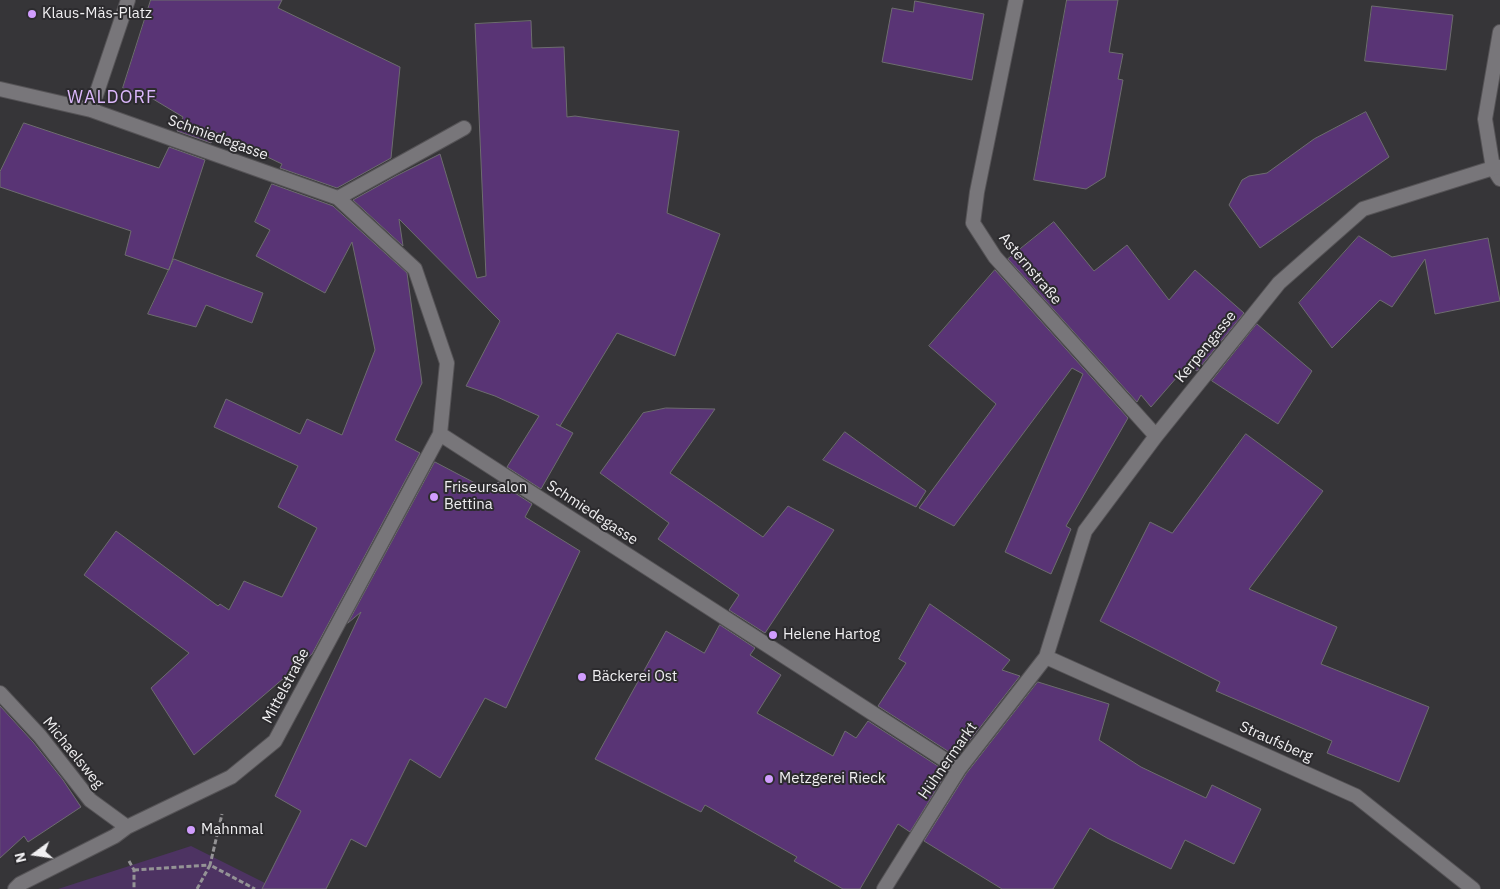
<!DOCTYPE html>
<meta charset="utf-8">
<style>
body{margin:0}
#map{position:relative;width:1500px;height:889px;overflow:hidden;background:#363538;font-family:"IBM Plex Sans",sans-serif}
canvas{display:block}
.north{position:absolute;left:10px;top:829px;width:50px;height:50px;-webkit-text-stroke:4px #2c2b2e;paint-order:stroke;rotate:256deg;font-size:14px;font-weight:700;line-height:20px;text-align:center;color:#f0eff1}
.north::after{content:'';display:block;margin:auto;width:18px;height:22px;background:#f0eff1;clip-path:polygon(50% 0,100% 100%,50% 72%,0 100%)}
</style>
<div id="map">
<canvas width="1500" height="889"></canvas>
<div class="north">N</div>
</div>
<script>
const c = document.querySelector('canvas').getContext('2d');
c.lineJoin = 'round';
function paint(path, color) {
  c.fillStyle = color;
  c.fill(path, 'evenodd');
}
function stroke(path, color, width, dash) {
  c.strokeStyle = color;
  c.lineWidth = width;
  c.lineCap = dash ? 'butt' : 'round';
  c.setLineDash(dash || []);
  c.stroke(path);
}
function label(font, color, halo, rows, align = 'center') {
  c.font = font + ' "IBM Plex Sans",sans-serif';
  c.lineWidth = 4;
  c.setLineDash([]);
  c.textBaseline = 'middle';
  c.strokeStyle = halo;
  c.fillStyle = color;
  for (const [text, x, y, turn = 0] of rows) {
    c.save();
    c.translate(x, y);
    c.rotate((+turn || 0) * Math.PI / 180);
    c.textAlign = isNaN(turn) ? turn : align;
    if (halo) c.strokeText(text, 0, 0);
    c.fillText(text, 0, 0);
    c.restore();
  }
}
paint(new Path2D(`
 M 191,846 L 277,889 L 58,889 Z`), '#4d3362');
const building = new Path2D(`
 M 151,0 L 282,0 L 278,8 L 400,67 L 391,158 L 337,188 L 280,168 L 282,164 L 215,132 L 211,143 L 177,131 L 183,117 L 148,96 L 123,88 Z
 M 1067,0 L 1118,0 L 1109,52 L 1123,54 L 1118,79 L 1123,80 L 1105,177 L 1086,189 L 1034,180 Z
 M 915,1 L 984,14 L 972,80 L 882,62 L 892,8 L 913,12 Z
 M 1372,6 L 1453,15 L 1446,70 L 1365,61 Z
 M 531,21 L 532,48 L 564,47 L 567,117 L 575,116 L 679,131 L 667,213 L 720,234 L 675,356 L 617,333 L 560,426 L 556,424 L 573,433 L 541,489 L 507,467 L 539,416 L 495,396 L 466,386 L 500,321 L 399,219 L 403,246 L 353,200 L 396,176 L 440,154 L 477,278 L 486,276 L 475,24 Z
 M 1366,112 L 1389,157 L 1260,248 L 1229,205 L 1242,180 L 1249,176 L 1267,173 L 1314,139 Z
 M 24,123 L 159,168 L 169,147 L 205,160 L 169,270 L 125,255 L 131,231 L 0,187 L 0,172 Z
 M 272,184 L 333,206 L 407,273 L 422,383 L 395,440 L 420,453 L 312,654 L 194,755 L 151,688 L 189,653 L 84,575 L 116,531 L 218,606 L 220,604 L 229,610 L 244,581 L 282,597 L 317,528 L 278,507 L 298,466 L 214,427 L 226,399 L 300,434 L 307,419 L 342,435 L 375,350 L 352,242 L 325,293 L 256,256 L 270,230 L 255,222 Z
 M 1054,222 L 1094,271 L 1127,245 L 1169,300 L 1195,270 L 1244,313 L 1197,371 L 1192,368 L 1191,361 L 1151,407 L 1141,395 L 1137,402 L 1008,259 Z
 M 1359,236 L 1392,257 L 1488,238 L 1500,301 L 1435,314 L 1425,259 L 1392,307 L 1380,300 L 1332,348 L 1299,303 Z
 M 174,259 L 263,293 L 252,323 L 206,305 L 196,327 L 148,314 Z
 M 995,270 L 1128,418 L 1066,526 L 1071,529 L 1051,574 L 1005,552 L 1083,374 L 1072,368 L 954,526 L 919,508 L 996,404 L 929,346 Z
 M 1257,324 L 1312,371 L 1278,424 L 1212,381 Z
 M 666,408 L 715,409 L 670,473 L 763,537 L 788,506 L 834,530 L 765,633 L 729,610 L 739,595 L 658,539 L 669,523 L 600,473 L 643,413 Z
 M 845,432 L 926,491 L 916,507 L 823,460 Z
 M 1246,434 L 1323,491 L 1249,589 L 1337,627 L 1321,664 L 1429,707 L 1399,782 L 1327,753 L 1332,741 L 1216,691 L 1220,682 L 1100,621 L 1150,522 L 1172,533 Z
 M 435,462 L 492,492 L 498,482 L 532,504 L 525,517 L 580,551 L 506,708 L 485,698 L 440,778 L 410,759 L 366,847 L 351,839 L 326,889 L 262,889 L 301,811 L 275,796 L 361,612 L 348,623 Z
 M 930,604 L 1010,660 L 1002,670 L 1020,676 L 957,757 L 878,706 L 906,663 L 899,659 Z
 M 720,625 L 755,648 L 750,655 L 781,675 L 757,713 L 833,756 L 845,731 L 856,738 L 868,721 L 947,772 L 910,832 L 898,824 L 860,889 L 843,889 L 794,861 L 797,857 L 705,805 L 701,812 L 595,759 L 666,631 L 704,653 Z
 M 1038,682 L 1109,704 L 1099,740 L 1141,767 L 1206,798 L 1212,785 L 1261,809 L 1234,864 L 1185,840 L 1171,869 L 1107,838 L 1090,828 L 1053,889 L 1002,889 L 924,841 L 966,774 Z
 M 0,706 L 33,742 L 63,780 L 81,807 L 28,842 L 24,836 L 0,858 Z`);
paint(building, '#593475');
stroke(building, '#6d6c6f', 1);
const service = new Path2D(`
 M 1493,168 L 1500,179`);
const minor = new Path2D(`
 M 1016,0 L 977,192 L 973,223 L 995,257 L 1156,436
 M 0,89 L 91,110 L 338,198 L 415,269 L 447,363 L 440,434 L 959,769
 M 91,110 L 128,0
 M 1493,168 L 1485,119 L 1500,32
 M 338,198 L 464,128
 M 1046,657 L 1356,796 L 1473,889
 M 0,693 L 40,736 L 90,800 L 127,827
 M 15,889 L 20,884 L 115,836 L 127,827 L 231,777 L 275,741 L 440,434
 M 884,889 L 959,769 L 1046,657 L 1085,531 L 1156,436 L 1279,283 L 1363,209 L 1493,168 L 1500,167`);
stroke(service, '#555356', 16);
stroke(minor, '#555356', 16);
stroke(new Path2D(`
 M 129,861 L 134,870 L 134,889
 M 134,870 L 210,865 L 222,814
 M 197,889 L 210,865 L 255,889`), '#949395', 3, [5, 2.5]);
stroke(service, '#78767a', 14);
stroke(minor, '#78767a', 14);
for (const [x, y, r, color] of [
 [32,14,5,"#d19dfe"],
 [434,497,5,"#d19dfe"],
 [773,635,5,"#d19dfe"],
 [582,677,5,"#d19dfe"],
 [769,779,5,"#d19dfe"],
 [191,830,5,"#d19dfe"]
]) {
  const dot = new Path2D();
  dot.arc(x, y, r, 0, 2 * Math.PI);
  c.fillStyle = color;
  c.fill(dot);
  stroke(dot, '#2c2b2e', 2);
}
label('15px', '#f0eff1', '#2c2b2e', [
 ["Klaus-Mäs-Platz",42,14],
 ["Friseursalon",444,488],
 ["Bettina",444,505],
 ["Helene Hartog",783,635],
 ["Bäckerei Ost",592,677],
 ["Metzgerei Rieck",779,779],
 ["Mahnmal",201,830]
], 'left');
label('15px', '#f0eff1', '#2c2b2e', [
 ["Schmiedegasse",218,138,20],
 ["Asternstraße",1030,269,50],
 ["Kerpengasse",1206,347,-51],
 ["Schmiedegasse",592,513,33],
 ["Mittelstraße",286,686,-62],
 ["Straufsberg",1276,742,24],
 ["Michaelsweg",73,753,51],
 ["Hühnermarkt",948,761,-55]
]);
c.letterSpacing = '1px';
label('18px', '#dbb7fb', '#2c2b2e', [
 ["WALDORF",112,98]
]);
c.letterSpacing = '0px';
</script>
